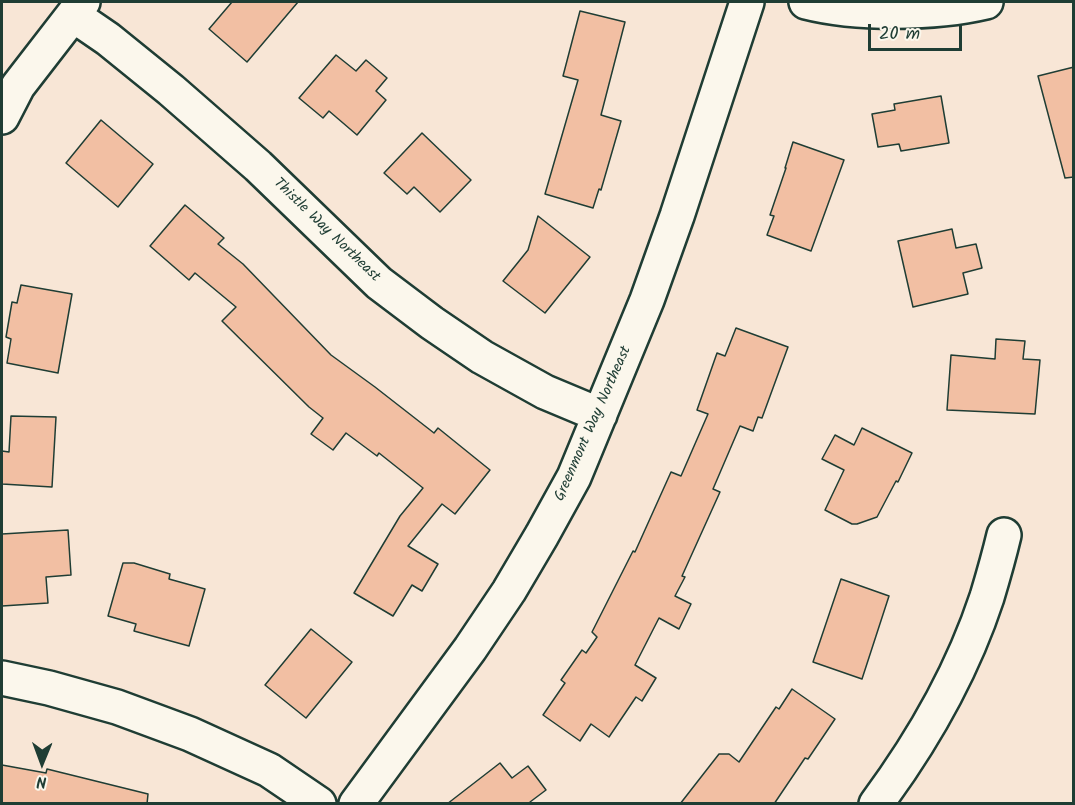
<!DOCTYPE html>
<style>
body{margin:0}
#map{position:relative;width:1075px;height:805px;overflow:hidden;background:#f8e6d6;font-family:Kalam,sans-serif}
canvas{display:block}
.frame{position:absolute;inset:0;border:3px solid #1f3d34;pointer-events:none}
.north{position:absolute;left:12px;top:733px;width:60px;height:60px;-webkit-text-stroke:4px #fbf7ec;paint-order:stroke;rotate:181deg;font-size:16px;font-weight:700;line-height:24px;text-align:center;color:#1f3d34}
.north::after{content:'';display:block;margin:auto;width:21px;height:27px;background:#1f3d34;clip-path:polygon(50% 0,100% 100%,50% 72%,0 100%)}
.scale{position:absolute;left:868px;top:24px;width:94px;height:27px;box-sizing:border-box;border:3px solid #1f3d34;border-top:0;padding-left:8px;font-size:18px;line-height:21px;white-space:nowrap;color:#1f3d34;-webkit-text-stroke:4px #fbf7ec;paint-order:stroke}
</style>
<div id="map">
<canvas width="1075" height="805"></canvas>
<div class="frame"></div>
<div class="north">N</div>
<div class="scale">20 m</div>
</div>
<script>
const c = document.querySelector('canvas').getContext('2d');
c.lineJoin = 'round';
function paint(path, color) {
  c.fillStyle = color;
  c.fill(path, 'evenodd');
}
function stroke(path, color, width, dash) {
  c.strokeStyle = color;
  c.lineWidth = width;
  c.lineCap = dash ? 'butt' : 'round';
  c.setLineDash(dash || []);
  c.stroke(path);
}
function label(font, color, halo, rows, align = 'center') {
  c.font = font + ' Kalam,sans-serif';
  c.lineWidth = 4.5;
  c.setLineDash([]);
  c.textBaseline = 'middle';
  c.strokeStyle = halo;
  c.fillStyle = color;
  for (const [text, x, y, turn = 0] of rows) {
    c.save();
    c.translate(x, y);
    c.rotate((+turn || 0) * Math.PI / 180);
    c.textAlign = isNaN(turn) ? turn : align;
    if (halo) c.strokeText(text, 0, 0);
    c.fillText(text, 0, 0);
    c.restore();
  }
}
const building = new Path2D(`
 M 232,2 L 298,2 L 247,62 L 209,29 Z
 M 580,11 L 625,22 L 601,115 L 621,121 L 601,190 L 599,189 L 593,208 L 545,194 L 578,80 L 563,76 Z
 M 336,55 L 356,71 L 366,60 L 387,78 L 376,91 L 386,100 L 357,135 L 329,111 L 323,118 L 299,98 Z
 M 1074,67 L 1074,177 L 1065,178 L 1038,76 Z
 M 941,96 L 949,143 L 901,151 L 899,144 L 878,147 L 872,114 L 895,110 L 894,104 Z
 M 101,120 L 153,164 L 118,207 L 66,163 Z
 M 422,133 L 471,180 L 440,212 L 414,187 L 407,194 L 384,173 Z
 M 793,142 L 844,160 L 811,251 L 767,235 L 774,216 L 770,215 L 786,168 L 785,168 Z
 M 185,205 L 224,238 L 218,244 L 243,264 L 331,355 L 375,387 L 434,433 L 438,428 L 490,470 L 455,514 L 442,504 L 408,546 L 438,564 L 422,591 L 412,585 L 393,616 L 354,593 L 400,516 L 423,488 L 379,453 L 377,456 L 346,433 L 333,450 L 311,434 L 323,418 L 309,407 L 222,321 L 236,307 L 195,273 L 189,280 L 150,246 Z
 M 538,216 L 590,257 L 545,313 L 503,281 L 528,250 Z
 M 952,229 L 956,248 L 976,244 L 982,268 L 963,273 L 968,294 L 913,307 L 898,241 Z
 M 21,285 L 72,294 L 58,373 L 7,363 L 11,339 L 6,337 L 12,302 L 17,303 Z
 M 736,328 L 788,347 L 762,418 L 758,417 L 753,431 L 740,426 L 713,489 L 720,492 L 682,576 L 685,577 L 675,596 L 691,604 L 679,629 L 659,618 L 635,665 L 656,678 L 642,701 L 636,697 L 609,737 L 591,724 L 580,741 L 543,715 L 565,683 L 561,680 L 582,650 L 586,653 L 597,637 L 592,632 L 633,551 L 635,552 L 671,472 L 681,476 L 708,414 L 697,410 L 717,353 L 725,356 Z
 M 996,339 L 1025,341 L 1023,359 L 1040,360 L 1035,414 L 947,410 L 951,355 L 995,359 Z
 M 11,416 L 56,417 L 52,487 L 2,484 L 2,451 L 9,452 Z
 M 862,428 L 912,453 L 898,482 L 896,481 L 877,517 L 857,524 L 852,524 L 825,510 L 844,470 L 822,459 L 835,435 L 854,445 Z
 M 68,530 L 71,575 L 46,577 L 48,603 L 2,606 L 2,534 Z
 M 123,563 L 134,563 L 170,574 L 169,579 L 205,589 L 189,646 L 134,631 L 136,624 L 108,616 Z
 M 841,579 L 889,596 L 862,679 L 813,662 Z
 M 311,629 L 352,662 L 306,718 L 265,685 Z
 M 792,689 L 835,719 L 808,759 L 805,758 L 774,804 L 680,804 L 719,754 L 729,754 L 739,762 L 776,707 L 779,709 Z
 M 500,763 L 512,778 L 528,766 L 546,790 L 530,802 L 531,804 L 447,804 Z
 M 2,765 L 46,773 L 47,769 L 148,794 L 147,804 L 2,804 Z`);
paint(building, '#f2bfa3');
stroke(building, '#1f3d34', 1.5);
const minor = new Path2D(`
 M 806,2 C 857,15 935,14 986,2
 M 73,15 L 108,39 L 171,90 L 258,166 L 379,283 L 432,323 L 482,357 L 545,392 L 600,415
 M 2,117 L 18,86 L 83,2
 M 2,678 L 49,688 L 117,707 L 190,734 L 269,770 L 319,804
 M 356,804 L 470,649 L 509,591 L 542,535 L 574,477 L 647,300 L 677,216 L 747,2
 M 876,804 C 922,742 963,670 987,597 C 993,577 999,556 1004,535`);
stroke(minor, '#1f3d34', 38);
stroke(minor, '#fbf7ec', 33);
label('15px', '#1f3d34', '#fbf7ec', [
 ["Thistle Way Northeast",326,231,44],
 ["Greenmont Way Northeast",594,424,-66]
]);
</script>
